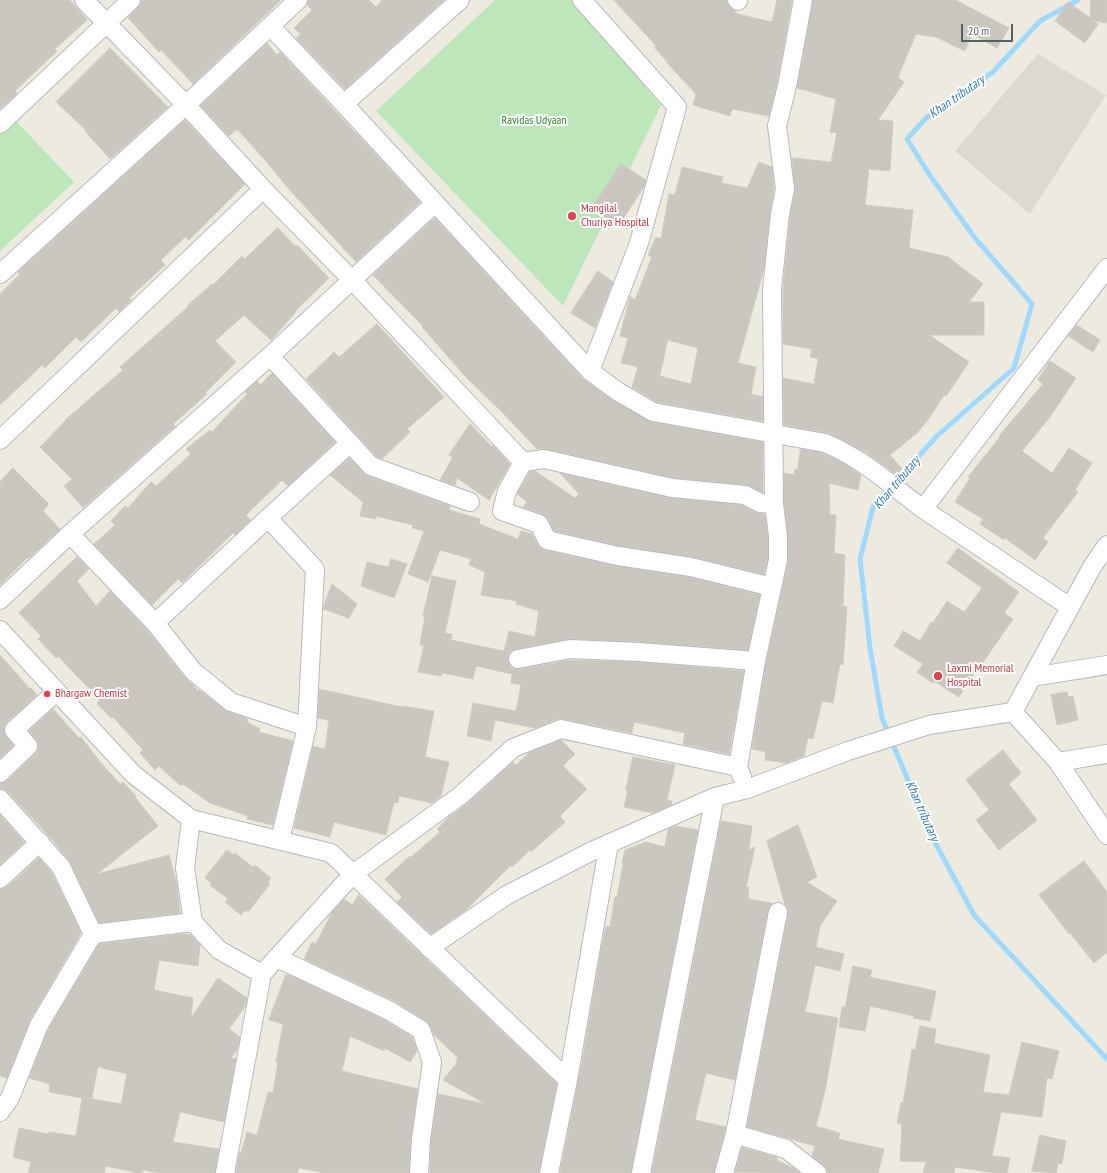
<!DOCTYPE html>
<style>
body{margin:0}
#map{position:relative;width:1107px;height:1173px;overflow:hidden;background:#edeae0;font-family:"PT Sans Narrow",sans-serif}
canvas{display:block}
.scale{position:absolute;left:961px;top:24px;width:52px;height:18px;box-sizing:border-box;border:2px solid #595e63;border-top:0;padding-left:5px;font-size:12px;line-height:14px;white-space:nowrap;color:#595e63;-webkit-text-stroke:3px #fff;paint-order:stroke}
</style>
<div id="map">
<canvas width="1107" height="1173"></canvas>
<div class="scale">20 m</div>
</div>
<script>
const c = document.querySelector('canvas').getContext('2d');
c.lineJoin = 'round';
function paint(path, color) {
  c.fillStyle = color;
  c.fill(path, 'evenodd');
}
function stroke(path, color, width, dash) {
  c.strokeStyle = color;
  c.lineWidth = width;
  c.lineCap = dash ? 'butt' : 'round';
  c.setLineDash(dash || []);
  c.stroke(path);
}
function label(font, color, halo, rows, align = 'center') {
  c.font = font + ' "PT Sans Narrow",sans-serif';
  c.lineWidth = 4;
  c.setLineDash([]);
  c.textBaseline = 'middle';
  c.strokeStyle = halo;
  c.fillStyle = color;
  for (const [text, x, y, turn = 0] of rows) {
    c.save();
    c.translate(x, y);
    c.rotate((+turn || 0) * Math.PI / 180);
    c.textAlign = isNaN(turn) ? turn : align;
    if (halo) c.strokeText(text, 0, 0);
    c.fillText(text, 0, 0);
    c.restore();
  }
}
paint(new Path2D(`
 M 1038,54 L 1106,95 L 1030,214 L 955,151 Z`), '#ddd9cf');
paint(new Path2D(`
 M 495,0 L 571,0 L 661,105 L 563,306 L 376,111 Z
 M 12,117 L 74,182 L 0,251 L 0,128 Z`), '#bde7bb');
stroke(new Path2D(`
 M 1078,0 L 1040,21 L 993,72 L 927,117 L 907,139 L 929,174 L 975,238 L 1032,304 L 1014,368 L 937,436 L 873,507 L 860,559 L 870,648 L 882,718 L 930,833 L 974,915 L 1107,1059`), '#9fd9ff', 5);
const building = new Path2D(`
 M 0,0 L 70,0 L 87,20 L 55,49 L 57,51 L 15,91 L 17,94 L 0,109 Z
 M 141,0 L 281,0 L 193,84 L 161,50 L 159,52 L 128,18 L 138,7 Z
 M 308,0 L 369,0 L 376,7 L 382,0 L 444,0 L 345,89 L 296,38 L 301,34 L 294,28 L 312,10 L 307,5 Z
 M 614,0 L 726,0 L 730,7 L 738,14 L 772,22 L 777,0 L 792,0 L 777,84 L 769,116 L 732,109 L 730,116 L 693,105 L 696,94 L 667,63 L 668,63 L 654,47 L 656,46 Z
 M 813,0 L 955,0 L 1009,28 L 997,48 L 972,34 L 965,51 L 936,37 L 916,34 L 898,77 L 904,82 L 878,120 L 893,121 L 890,171 L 869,169 L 865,205 L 913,210 L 909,248 L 948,257 L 983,284 L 969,302 L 984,302 L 984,335 L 929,335 L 969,362 L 946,396 L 944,395 L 928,420 L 917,433 L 890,455 L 903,470 L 897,475 L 867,453 L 829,433 L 784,425 L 783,378 L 814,384 L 818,359 L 810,357 L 812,349 L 783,344 L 783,290 L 790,216 L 795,191 L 792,158 L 831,162 L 837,133 L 830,132 L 836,99 L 797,88 Z
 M 1091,0 L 1107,0 L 1107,23 L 1093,21 L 1098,24 L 1085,43 L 1055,21 L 1068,2 L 1090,18 Z
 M 267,43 L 277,55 L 280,52 L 420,202 L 356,262 L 287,187 L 266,161 L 237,129 L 229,136 L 201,106 Z
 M 110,48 L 168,107 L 110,159 L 85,131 L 86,130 L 56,102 Z
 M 185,120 L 245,184 L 189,240 L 185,237 L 161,260 L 165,265 L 129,298 L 131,300 L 119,312 L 116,308 L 81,342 L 76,337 L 45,368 L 42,365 L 0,405 L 0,294 L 20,274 L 18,272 Z
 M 759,162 L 772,167 L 774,189 L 770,213 L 764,269 L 738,363 L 756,367 L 751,394 L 763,397 L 763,421 L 657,402 L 632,387 L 638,367 L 621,363 L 628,338 L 620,336 L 630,296 L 635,300 L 652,257 L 648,255 L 656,237 L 661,239 L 669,194 L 675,195 L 682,167 L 723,177 L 721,183 L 747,188 ZM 668,340 L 698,348 L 691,384 L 660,376 Z
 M 621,164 L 646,180 L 644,187 L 619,225 L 592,208 Z
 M 435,218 L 582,378 L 611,399 L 651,422 L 763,442 L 763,493 L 746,485 L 674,478 L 546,449 L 537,449 L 502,412 L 466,377 L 422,327 L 423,326 L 373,275 Z
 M 278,228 L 295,246 L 297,245 L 329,278 L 295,311 L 296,312 L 271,340 L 244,315 L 215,341 L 236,362 L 205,393 L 207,394 L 173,424 L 175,426 L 83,508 L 64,486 L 72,479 L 40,447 L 66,420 L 65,420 L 123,370 L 120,367 L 188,307 L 187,306 L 212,284 L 213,285 L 242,256 L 244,259 Z
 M 598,271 L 613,282 L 595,328 L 571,313 Z
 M 377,324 L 444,397 L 407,429 L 410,432 L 382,459 L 377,457 L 306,379 L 334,352 L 339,357 Z
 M 1077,325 L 1100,340 L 1093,352 L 1068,336 Z
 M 1050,361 L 1076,378 L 1050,417 L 1022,451 L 1052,473 L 1069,448 L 1092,463 L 1075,490 L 1078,492 L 1043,538 L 1048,542 L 1035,560 L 1005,538 L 1004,540 L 980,524 L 983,519 L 955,502 L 970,478 L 968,477 L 1000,437 L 999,436 L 1043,384 L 1038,380 Z
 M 272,373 L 335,442 L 288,486 L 282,480 L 246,515 L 250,520 L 235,535 L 233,533 L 182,583 L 178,579 L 152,605 L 94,544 L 115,525 L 111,521 L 125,506 L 128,508 L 151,482 L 156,486 L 191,454 L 186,449 L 210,430 L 212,432 L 247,394 L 245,392 L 257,381 L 260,385 Z
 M 470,424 L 492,447 L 493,445 L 510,464 L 489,500 L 457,478 L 455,485 L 440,480 L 453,457 L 449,455 Z
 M 801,449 L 822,453 L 846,465 L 861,475 L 858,490 L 829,483 L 830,515 L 836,515 L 834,553 L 845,555 L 843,606 L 847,607 L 843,665 L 840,664 L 833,703 L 822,701 L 813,739 L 808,738 L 804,756 L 786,763 L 765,760 L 766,752 L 752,749 L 766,663 L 788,562 L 788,536 L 784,503 L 784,473 L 794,475 L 795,469 L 797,470 Z
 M 349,458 L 367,476 L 450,506 L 449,510 L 480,519 L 479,524 L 518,539 L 521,531 L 532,534 L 538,545 L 544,550 L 616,566 L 689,577 L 760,595 L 748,650 L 640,642 L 570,639 L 516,649 L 511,651 L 508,656 L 508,661 L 510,666 L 514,669 L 520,669 L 571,660 L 638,662 L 744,671 L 729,754 L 683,744 L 685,733 L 634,722 L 632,733 L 563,719 L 557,719 L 548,723 L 544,722 L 546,724 L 535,728 L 495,720 L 491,741 L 467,736 L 473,703 L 516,711 L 521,685 L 511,683 L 512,674 L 476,666 L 473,679 L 442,673 L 441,676 L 418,672 L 424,645 L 420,645 L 425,616 L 423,616 L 432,576 L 456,581 L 445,633 L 452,634 L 451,640 L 504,651 L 509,631 L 535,637 L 539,611 L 516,604 L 517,601 L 481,595 L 485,572 L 469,565 L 471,559 L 440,550 L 428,582 L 408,574 L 424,531 L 412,528 L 413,525 L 376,516 L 376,519 L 360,516 L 363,502 L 330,475 Z
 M 13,468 L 49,504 L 43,511 L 60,529 L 29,558 L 28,557 L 0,585 L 0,482 Z
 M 535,471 L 575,498 L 579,494 L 560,473 L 670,498 L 742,505 L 755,512 L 765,514 L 768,537 L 768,559 L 764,574 L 693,557 L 620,546 L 554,531 L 548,519 L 543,514 L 523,507 L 527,502 L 517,494 L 530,472 Z
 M 958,548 L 1019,592 L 1004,613 L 1013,619 L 977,671 L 976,670 L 959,697 L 934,681 L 932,683 L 917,672 L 923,664 L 894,646 L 903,631 L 920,641 L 931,622 L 933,623 L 947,601 L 964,612 L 982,588 L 947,563 Z
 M 77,557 L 89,569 L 77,581 L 96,606 L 110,591 L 147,630 L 185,678 L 193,685 L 198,691 L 199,690 L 225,710 L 246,718 L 248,720 L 247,722 L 260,729 L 259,732 L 293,741 L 273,825 L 247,819 L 248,816 L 210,803 L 183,784 L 181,786 L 159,766 L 155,770 L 140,753 L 143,750 L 113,717 L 111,718 L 97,703 L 100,700 L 58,656 L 56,658 L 38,639 L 41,636 L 19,613 Z
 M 391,559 L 407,564 L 394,598 L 361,586 L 367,562 L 388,567 Z
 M 332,584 L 357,604 L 349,618 L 323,609 Z
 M 0,655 L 30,689 L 31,688 L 37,695 L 7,722 L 4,726 L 4,732 L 14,745 L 0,758 Z
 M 319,689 L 402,707 L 402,706 L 434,711 L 425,757 L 449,762 L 441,796 L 432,803 L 399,796 L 398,803 L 394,802 L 386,835 L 334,822 L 330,837 L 294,828 L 313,746 L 325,749 L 329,720 L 318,718 Z
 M 1067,692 L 1068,697 L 1073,696 L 1078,720 L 1057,725 L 1051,695 Z
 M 53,709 L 79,738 L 81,737 L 100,762 L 120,784 L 123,782 L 136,796 L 135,797 L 158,826 L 97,874 L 169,855 L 177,885 L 180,913 L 99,923 L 69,860 L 48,835 L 8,792 L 4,789 L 0,789 L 0,783 L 7,781 L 36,753 L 38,749 L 38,743 L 29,731 Z
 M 561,740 L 575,754 L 563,766 L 587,789 L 560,816 L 565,822 L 531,852 L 530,850 L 512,867 L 511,865 L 466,910 L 431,934 L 397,902 L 402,897 L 385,879 L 410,856 L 411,857 L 440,832 L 437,829 L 448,818 L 468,803 L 513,762 L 516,765 L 530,752 Z
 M 1003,750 L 1021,773 L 1009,784 L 1037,820 L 999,850 L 976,820 L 989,810 L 966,780 Z
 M 633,757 L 675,765 L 667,800 L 672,801 L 671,805 L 653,813 L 624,807 L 628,790 L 626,790 Z
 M 0,815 L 24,842 L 0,865 Z
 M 721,821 L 752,826 L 749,850 L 755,847 L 746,887 L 749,887 L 748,899 L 772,903 L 768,910 L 735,1080 L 706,1073 L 695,1120 L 726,1127 L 714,1173 L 652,1173 Z
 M 798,825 L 817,877 L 807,882 L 837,901 L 820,926 L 816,947 L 844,954 L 840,971 L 815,965 L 805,1012 L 838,1018 L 825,1091 L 816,1126 L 840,1133 L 838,1139 L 884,1149 L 878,1173 L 827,1173 L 827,1169 L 824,1165 L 812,1156 L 815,1146 L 747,1127 L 788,914 L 788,909 L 785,905 L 767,841 Z
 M 676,826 L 698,830 L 631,1173 L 560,1173 L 584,1052 L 601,950 L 606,926 L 610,927 L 615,897 L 617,897 L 623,864 L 622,863 L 625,850 L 646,842 L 665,847 L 668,829 Z
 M 227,850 L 234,855 L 235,853 L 253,867 L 255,865 L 271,878 L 268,882 L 270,884 L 248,912 L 245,910 L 241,915 L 225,902 L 228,899 L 210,885 L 211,883 L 205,878 Z
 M 39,858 L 52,873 L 81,933 L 30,1020 L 7,1078 L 0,1076 L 0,889 L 7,887 Z
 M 1084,861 L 1107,892 L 1107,952 L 1094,963 L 1070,933 L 1069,934 L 1039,895 Z
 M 359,895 L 557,1084 L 539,1173 L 430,1173 L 431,1140 L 438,1094 L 486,1104 L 443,1080 L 457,1063 L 456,1061 L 458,1058 L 434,1035 L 431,1027 L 426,1021 L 394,1001 L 304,959 L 312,942 L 316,944 L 332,912 L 344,899 L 352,905 Z
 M 183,934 L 191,935 L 200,945 L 198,966 L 159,960 L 154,990 L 193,998 L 191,1018 L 218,978 L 247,998 L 246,1005 L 229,1029 L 240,1037 L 237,1050 L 231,1058 L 236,1059 L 224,1122 L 180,1112 L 173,1142 L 219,1149 L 215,1173 L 160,1173 L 143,1170 L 142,1173 L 138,1173 L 106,1166 L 104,1173 L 28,1173 L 31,1162 L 13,1157 L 19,1128 L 48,1134 L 49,1132 L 76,1136 L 82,1098 L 49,1092 L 50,1084 L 29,1078 L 48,1030 L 99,944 ZM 98,1067 L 127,1074 L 121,1104 L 92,1099 Z
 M 853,966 L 872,970 L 870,977 L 936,991 L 930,1021 L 913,1018 L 914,1016 L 870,1006 L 865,1031 L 839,1027 L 842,1007 L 845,1007 Z
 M 286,975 L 292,976 L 385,1020 L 412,1037 L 417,1051 L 410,1062 L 385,1048 L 384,1051 L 350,1036 L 342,1071 L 418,1089 L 411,1138 L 409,1173 L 325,1173 L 299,1168 L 297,1173 L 236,1173 L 239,1153 L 241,1153 L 247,1132 L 257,1135 L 268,1092 L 273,1093 L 278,1062 L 276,1062 L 283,1024 L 269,1020 Z
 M 920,1026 L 936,1029 L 934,1043 L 990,1055 L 983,1092 L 1009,1095 L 1022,1042 L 1059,1051 L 1052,1079 L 1047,1078 L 1042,1117 L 1001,1112 L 992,1156 L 1010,1158 L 1007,1173 L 997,1173 L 955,1167 L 954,1173 L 923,1173 L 926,1162 L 900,1161 L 902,1124 L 897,1123 L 901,1102 L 903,1103 L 912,1049 L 915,1050 Z
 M 1040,1135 L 1066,1141 L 1062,1164 L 1058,1163 L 1056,1173 L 1032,1171 Z
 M 742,1147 L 777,1157 L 777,1160 L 795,1169 L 800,1173 L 735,1172 Z`);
paint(building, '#cac6c0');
stroke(building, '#d2cbbf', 1);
const minor = new Path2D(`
 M 84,0 L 186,105 L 263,189 L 353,281 L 523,462
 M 582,0 L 677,107 L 639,243 L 590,371
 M 737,0 L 738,1
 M 270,26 L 344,104 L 590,371 L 617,391 L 653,412 L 825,443 C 862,458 892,486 923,509
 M 344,104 L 460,0
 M 0,124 L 131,0
 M 0,274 L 186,105 L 298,0
 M 270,356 L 371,466 L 470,502
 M 0,440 L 263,189
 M 523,462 L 507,491 L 502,511 L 539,524 L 547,540 L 618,556 L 691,567 L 772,587
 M 523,462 L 544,459 L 672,488 L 745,495 L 760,503 L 774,504
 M 268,518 L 315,569 L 307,727 L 280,840
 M 70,534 L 155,623 L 193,671 L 231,702 L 307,727
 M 0,600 L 70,534 L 270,356 L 435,203
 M 1070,607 L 923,509 L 1107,268
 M 155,623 L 268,518 L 350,443
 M 0,630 L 133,774 L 191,819 L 331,853 L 568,1080
 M 518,659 L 570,649 L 639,652 L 756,661
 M 1032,677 L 1107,665
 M 1013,712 L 1092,567 L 1107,545
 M 1013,712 L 1058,762 L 1107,835
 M 1058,762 L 1107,754
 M 738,767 L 756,661 L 778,560 L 778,536 L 774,504 L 772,289 L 780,214 L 785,189 L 777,126 L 787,86 L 803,0
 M 0,773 L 28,746 L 14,730 L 56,692
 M 0,799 L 61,867 L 93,934
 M 191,819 L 185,868 L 193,922 L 219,950 L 262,974 L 225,1173
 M 0,879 L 40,842
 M 93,934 L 193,922
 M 429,948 L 507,895 L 590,852 L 715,797 L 747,789 L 848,751 L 929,725 L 1013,712
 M 277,958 L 390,1011 L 421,1030 L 432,1062 L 421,1139 L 419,1173
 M 262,974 L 353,874 L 461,795 L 513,748 L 561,729 L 738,767 L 742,777
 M 0,1112 L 10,1098 L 39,1025 L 93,934
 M 735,1134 L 786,1149 L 817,1173
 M 549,1173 L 568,1080 L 609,843
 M 641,1173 L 715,797
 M 724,1173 L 735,1134 L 778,912`);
stroke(minor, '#b6b9be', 20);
stroke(minor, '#fff', 18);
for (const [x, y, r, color] of [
 [572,216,5,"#e0444e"],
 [938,676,5,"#e0444e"],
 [47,694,4,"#e0444e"]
]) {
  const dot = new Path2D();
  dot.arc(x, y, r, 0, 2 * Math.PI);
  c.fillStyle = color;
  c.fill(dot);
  stroke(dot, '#fff', 1.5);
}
label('12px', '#2f842f', '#fff', [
 ["Ravidas Udyaan",534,121]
]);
label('12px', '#be3a42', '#fff', [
 ["Mangilal",581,209],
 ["Churiya Hospital",581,223],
 ["Laxmi Memorial",947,669],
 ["Hospital",947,683],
 ["Bhargaw Chemist",55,694]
], 'left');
label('italic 13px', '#377ab7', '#fff', [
 ["Khan tributary",957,97,-35],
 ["Khan tributary",897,483,-50],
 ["Khan tributary",922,811,66]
]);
</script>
